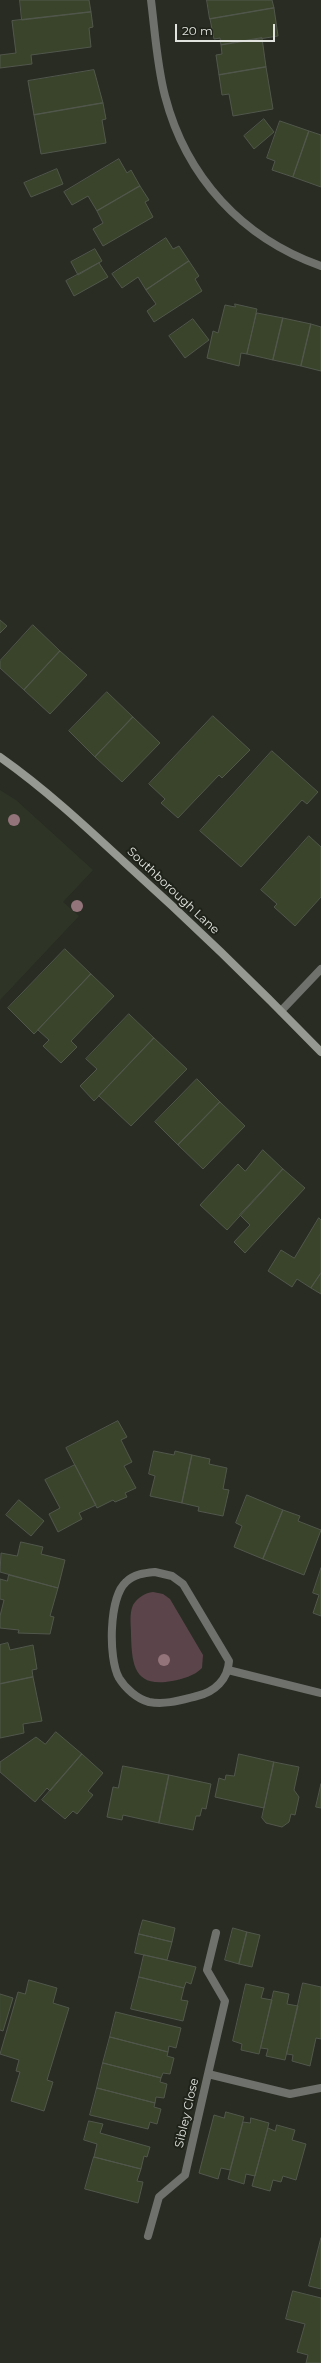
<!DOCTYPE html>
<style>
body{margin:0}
#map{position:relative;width:321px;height:2363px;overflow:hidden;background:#282c23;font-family:Montserrat,sans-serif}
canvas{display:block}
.scale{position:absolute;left:175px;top:24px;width:100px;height:18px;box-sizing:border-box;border:2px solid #e1e4de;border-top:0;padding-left:5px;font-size:12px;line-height:14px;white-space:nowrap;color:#e1e4de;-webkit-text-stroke:3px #1e2219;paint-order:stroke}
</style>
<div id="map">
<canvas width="321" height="2363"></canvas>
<div class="scale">20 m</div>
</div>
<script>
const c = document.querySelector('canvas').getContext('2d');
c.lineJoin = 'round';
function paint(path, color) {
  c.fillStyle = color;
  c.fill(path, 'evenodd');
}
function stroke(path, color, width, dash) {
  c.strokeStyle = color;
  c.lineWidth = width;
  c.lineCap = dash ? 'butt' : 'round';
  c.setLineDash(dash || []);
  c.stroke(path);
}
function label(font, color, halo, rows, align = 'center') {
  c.font = font + ' Montserrat,sans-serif';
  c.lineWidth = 4;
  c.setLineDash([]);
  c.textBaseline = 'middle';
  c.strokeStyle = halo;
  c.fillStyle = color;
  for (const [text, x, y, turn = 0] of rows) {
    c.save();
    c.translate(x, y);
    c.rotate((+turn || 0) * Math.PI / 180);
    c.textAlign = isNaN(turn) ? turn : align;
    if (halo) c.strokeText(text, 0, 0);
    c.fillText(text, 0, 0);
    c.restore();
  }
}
paint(new Path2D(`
 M 0,790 L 16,800 L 93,870 L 63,902 L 79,916 L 0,1000 Z`), '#2f3526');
paint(new Path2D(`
 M 153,1592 L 163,1594 L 170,1599 L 203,1655 L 202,1668 C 194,1676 183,1679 172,1681 C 134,1688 132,1665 131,1635 C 131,1625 129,1614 133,1605 C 138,1597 145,1593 153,1592 Z`), '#5c444b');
const building = new Path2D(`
 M 20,0 L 89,0 L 91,12 L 22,20 Z
 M 207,0 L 272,0 L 274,8 L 210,19 Z
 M 274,8 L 278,36 L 221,45 L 220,38 L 214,39 L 210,19 Z
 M 91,12 L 93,27 L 89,28 L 91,47 L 31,55 L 32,64 L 0,68 L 0,55 L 16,53 L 12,21 Z
 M 262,38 L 266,67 L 219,75 L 216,55 L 222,54 L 221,45 Z
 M 266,67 L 273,109 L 233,116 L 229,94 L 222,95 L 219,75 Z
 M 94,70 L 103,103 L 34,115 L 28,81 Z
 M 103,103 L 106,119 L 102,120 L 106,143 L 41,154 L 34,115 Z
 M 264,119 L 274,132 L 254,149 L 244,136 Z
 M 280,121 L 309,131 L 293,177 L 272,170 L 275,161 L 267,158 Z
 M 309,131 L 321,135 L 321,187 L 293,177 Z
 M 119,159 L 127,173 L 131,170 L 140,186 L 97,211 L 88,196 L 72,205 L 64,192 Z
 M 57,169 L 63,184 L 31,197 L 24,183 Z
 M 140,186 L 149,200 L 145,202 L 153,217 L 103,246 L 93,229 L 103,223 L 97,211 Z
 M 166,238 L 173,249 L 179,246 L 189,261 L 146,290 L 138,277 L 122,288 L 112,274 Z
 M 95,249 L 102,261 L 78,275 L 71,262 Z
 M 189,261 L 199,276 L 195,279 L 202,291 L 154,322 L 147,311 L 156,304 L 146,290 Z
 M 99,263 L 108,277 L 74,296 L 66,281 Z
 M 235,304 L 257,309 L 247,354 L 241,353 L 239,366 L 207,358 L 213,331 L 218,333 L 225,305 L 235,307 Z
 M 257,313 L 283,318 L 273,360 L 247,354 Z
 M 283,318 L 311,324 L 301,366 L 273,360 Z
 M 193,319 L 209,340 L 185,358 L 169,336 Z
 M 311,324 L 321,327 L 321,371 L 301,366 Z
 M 0,620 L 7,626 L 0,633 Z
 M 33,625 L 60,651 L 24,690 L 0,668 L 0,661 Z
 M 60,651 L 87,675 L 50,714 L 24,690 Z
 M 107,692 L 133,717 L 95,757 L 69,731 Z
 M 213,716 L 250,750 L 222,778 L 219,775 L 178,818 L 161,803 L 165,799 L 149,784 Z
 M 133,717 L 160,743 L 122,782 L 95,757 Z
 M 272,751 L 318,792 L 307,804 L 302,800 L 241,867 L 200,831 Z
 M 309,836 L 321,847 L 321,897 L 295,926 L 274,907 L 277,904 L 261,890 Z
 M 65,949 L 91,974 L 34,1034 L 8,1008 Z
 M 91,974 L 114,996 L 71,1041 L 77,1047 L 61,1063 L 43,1046 L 49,1040 L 38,1030 Z
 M 129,1014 L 154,1038 L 94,1101 L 80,1086 L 97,1069 L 86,1059 Z
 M 154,1038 L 187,1069 L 131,1126 L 99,1096 Z
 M 197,1079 L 220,1102 L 178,1145 L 155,1122 Z
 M 220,1102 L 245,1126 L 203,1169 L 178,1145 Z
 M 263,1150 L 283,1169 L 227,1230 L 200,1205 L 238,1164 L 245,1171 Z
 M 283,1169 L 305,1188 L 245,1253 L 234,1242 L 250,1225 L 240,1215 Z
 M 319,1218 L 321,1220 L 321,1273 L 311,1288 L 297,1279 L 292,1287 L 268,1271 L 281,1250 L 294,1258 Z
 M 321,1273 L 321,1294 L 311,1288 Z
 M 118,1421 L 127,1437 L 121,1440 L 132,1462 L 124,1466 L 136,1488 L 125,1493 L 127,1497 L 115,1502 L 113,1500 L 97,1508 L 66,1448 Z
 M 154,1451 L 174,1455 L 175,1451 L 192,1455 L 182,1503 L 150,1496 L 155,1476 L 149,1474 Z
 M 192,1455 L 210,1459 L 209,1464 L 227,1468 L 223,1489 L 229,1490 L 223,1516 L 198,1511 L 199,1507 L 182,1503 Z
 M 75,1465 L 96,1505 L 79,1513 L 82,1519 L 58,1532 L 49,1514 L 60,1508 L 45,1480 Z
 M 247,1495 L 283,1510 L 263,1559 L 234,1547 L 242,1526 L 236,1523 Z
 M 19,1500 L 44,1521 L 31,1536 L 6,1515 Z
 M 283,1510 L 300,1516 L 298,1521 L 321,1530 L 304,1575 L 263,1559 Z
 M 21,1542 L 43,1547 L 41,1554 L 65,1560 L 58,1588 L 0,1572 L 1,1553 L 17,1556 Z
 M 321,1568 L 321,1616 L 313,1613 L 319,1595 L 313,1593 Z
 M 9,1575 L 58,1588 L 50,1616 L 54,1617 L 50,1634 L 18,1633 L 19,1630 L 0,1628 L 0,1616 L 4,1600 L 0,1599 L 0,1579 L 7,1581 Z
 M 8,1643 L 10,1650 L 33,1645 L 37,1669 L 32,1670 L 33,1677 L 0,1684 L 0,1645 Z
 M 33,1677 L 42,1721 L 23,1724 L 24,1733 L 0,1738 L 0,1684 Z
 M 56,1732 L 82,1754 L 50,1791 L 47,1788 L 35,1802 L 0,1772 L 0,1762 L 36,1737 L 45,1744 Z
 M 82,1754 L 103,1773 L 88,1791 L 93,1795 L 77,1814 L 73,1811 L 65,1819 L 42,1800 Z
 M 239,1754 L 274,1762 L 264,1808 L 215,1797 L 219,1778 L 225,1780 L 226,1775 L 234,1776 Z
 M 274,1762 L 299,1767 L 294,1790 L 299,1797 L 295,1815 L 291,1814 L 289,1822 L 282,1827 L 266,1823 L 262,1818 Z
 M 123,1766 L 169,1775 L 159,1823 L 123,1815 L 122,1820 L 107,1817 L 113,1787 L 118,1788 Z
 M 169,1775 L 211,1784 L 206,1809 L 202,1808 L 200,1816 L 196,1816 L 193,1830 L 159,1823 Z
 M 321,1784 L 321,1808 L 316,1807 Z
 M 143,1920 L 175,1928 L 172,1942 L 139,1934 Z
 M 233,1928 L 247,1932 L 239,1964 L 225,1960 Z
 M 247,1932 L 260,1935 L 252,1967 L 239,1964 Z
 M 139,1934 L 172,1942 L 167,1960 L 135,1953 Z
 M 144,1955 L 196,1967 L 191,1984 L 186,1982 L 184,1988 L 139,1977 Z
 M 139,1977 L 184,1988 L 181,2000 L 188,2001 L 183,2021 L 131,2009 Z
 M 29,1980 L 57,1988 L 53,2003 L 69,2008 L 47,2080 L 53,2082 L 44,2111 L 11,2101 L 20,2072 L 16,2071 L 19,2060 L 0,2054 L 18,1992 L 25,1994 Z
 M 303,1983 L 321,1987 L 321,2039 L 316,2038 L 310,2066 L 292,2061 L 293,2055 L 287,2054 Z
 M 246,1984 L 264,1988 L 261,1998 L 272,2000 L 259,2054 L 241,2050 L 242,2044 L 233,2041 Z
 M 274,1991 L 289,1994 L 287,2004 L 298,2006 L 285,2060 L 266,2056 L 268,2049 L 261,2048 Z
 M 0,1994 L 13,1998 L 3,2031 L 0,2030 Z
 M 116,2012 L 181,2028 L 176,2048 L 169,2046 L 168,2052 L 110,2037 Z
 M 110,2037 L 168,2052 L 167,2056 L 174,2058 L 170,2074 L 163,2073 L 161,2078 L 103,2063 Z
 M 103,2063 L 161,2078 L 160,2082 L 167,2084 L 164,2098 L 156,2097 L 155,2103 L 97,2088 Z
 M 97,2088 L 155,2103 L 154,2107 L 161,2109 L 157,2124 L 150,2122 L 148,2129 L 90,2115 Z
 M 226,2112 L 244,2117 L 230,2170 L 221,2168 L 218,2179 L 199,2173 L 214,2115 L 224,2118 Z
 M 251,2118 L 269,2123 L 255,2176 L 246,2174 L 244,2184 L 228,2179 L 243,2122 L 250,2123 Z
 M 89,2121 L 103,2124 L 100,2133 L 150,2147 L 147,2157 L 144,2156 L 141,2169 L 94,2157 L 97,2144 L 84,2140 Z
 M 277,2125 L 295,2130 L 292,2140 L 306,2144 L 296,2180 L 283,2176 L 281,2182 L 273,2180 L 270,2191 L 252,2186 L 268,2128 L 275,2131 Z
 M 94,2157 L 141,2169 L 137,2181 L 143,2182 L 138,2203 L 85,2189 Z
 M 321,2238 L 321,2289 L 309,2286 Z
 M 293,2291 L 321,2298 L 321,2363 L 306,2363 L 308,2355 L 297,2352 L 305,2324 L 286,2319 Z`);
paint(building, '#39442b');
stroke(building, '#52574c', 1);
stroke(new Path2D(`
 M 151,0 C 155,32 157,66 165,96 C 186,177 242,238 321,266
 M 281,1011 L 321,969
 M 155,1572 L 172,1576 L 183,1584 L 229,1661 C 228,1679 215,1692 197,1696 C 181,1700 166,1705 149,1702 C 137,1699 125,1688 119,1678 C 108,1658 109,1597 126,1582 C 134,1574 145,1573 155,1572 Z
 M 228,1670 L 321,1693
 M 208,2074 L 225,2001 L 207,1970 L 216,1933
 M 148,2236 L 159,2197 L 185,2175 L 208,2074 L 290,2094 L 321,2088`), '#6f716c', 8);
stroke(new Path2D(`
 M 0,757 C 44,788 84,825 123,861 C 191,922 257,986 321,1052`), '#959991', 8);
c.fillStyle = '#93747a';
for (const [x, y] of [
 [14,820],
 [77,906],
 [164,1660]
]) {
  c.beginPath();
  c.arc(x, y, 6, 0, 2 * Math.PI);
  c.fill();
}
label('12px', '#e1e4de', '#1e2219', [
 ["Southborough Lane",173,891,43],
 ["Sibley Close",187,2113,-77]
]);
</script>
